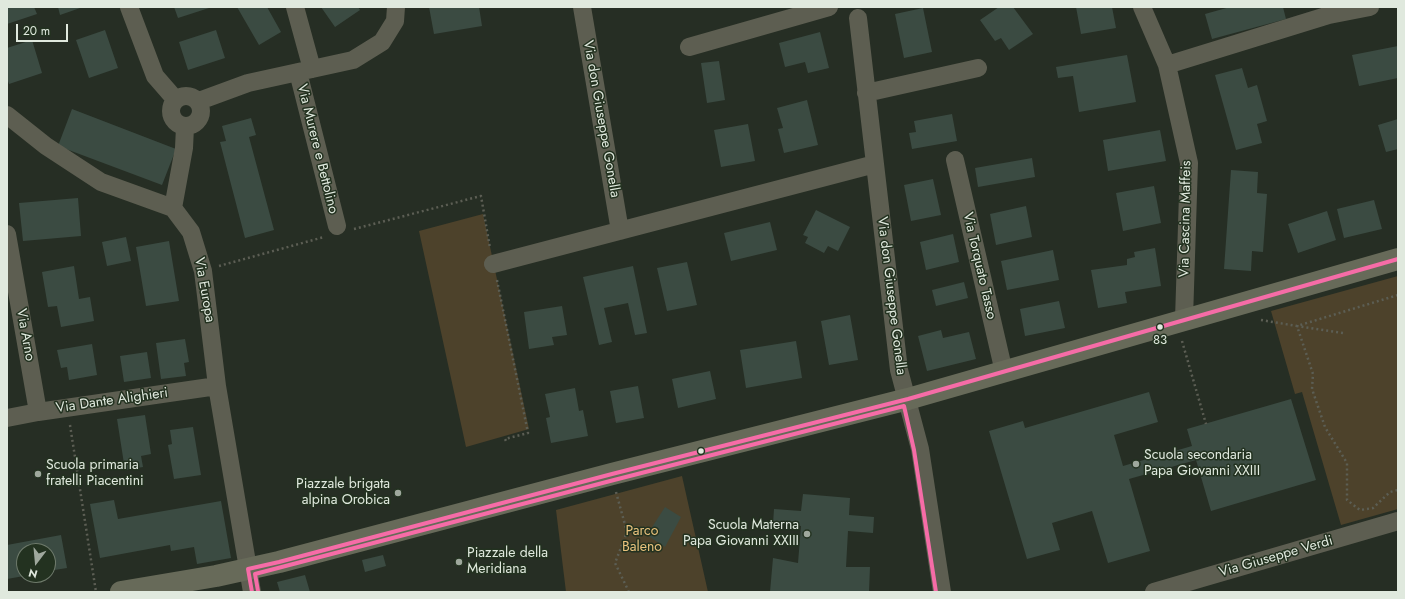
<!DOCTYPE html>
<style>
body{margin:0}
#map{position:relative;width:1405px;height:599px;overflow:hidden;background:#262e24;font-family:Jost,sans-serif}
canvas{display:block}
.frame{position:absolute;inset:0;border:8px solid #e0e9de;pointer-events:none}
.north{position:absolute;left:16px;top:543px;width:40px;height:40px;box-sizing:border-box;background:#233220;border:1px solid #6f7b6c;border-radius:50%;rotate:196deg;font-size:11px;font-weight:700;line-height:16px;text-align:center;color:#e0e9de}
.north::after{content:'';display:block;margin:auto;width:14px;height:18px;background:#9fa89d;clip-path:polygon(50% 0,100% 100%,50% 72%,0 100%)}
.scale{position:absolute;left:16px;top:24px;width:52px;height:18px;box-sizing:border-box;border:2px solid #e0e9de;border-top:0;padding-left:5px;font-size:12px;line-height:14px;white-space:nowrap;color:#e0e9de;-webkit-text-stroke:3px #233220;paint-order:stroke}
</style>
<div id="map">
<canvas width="1405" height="599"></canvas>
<div class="frame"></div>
<div class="north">N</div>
<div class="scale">20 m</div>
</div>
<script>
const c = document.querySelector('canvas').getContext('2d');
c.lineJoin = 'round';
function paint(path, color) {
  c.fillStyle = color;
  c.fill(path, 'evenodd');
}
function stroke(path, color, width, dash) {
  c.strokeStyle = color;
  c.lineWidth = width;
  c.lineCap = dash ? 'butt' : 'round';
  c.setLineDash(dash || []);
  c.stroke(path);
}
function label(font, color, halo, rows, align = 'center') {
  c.font = font + ' Jost,sans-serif';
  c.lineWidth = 3;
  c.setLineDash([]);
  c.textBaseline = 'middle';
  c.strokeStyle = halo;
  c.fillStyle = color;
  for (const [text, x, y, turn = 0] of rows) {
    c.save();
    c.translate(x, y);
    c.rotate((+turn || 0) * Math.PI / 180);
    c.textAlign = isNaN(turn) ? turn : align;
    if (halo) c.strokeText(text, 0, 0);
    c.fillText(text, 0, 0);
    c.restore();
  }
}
paint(new Path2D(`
 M 483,214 L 529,429 L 466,447 L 419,231 Z
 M 1398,276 L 1398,509 L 1341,525 L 1302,392 L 1295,394 L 1271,311 Z
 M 682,476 L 708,592 L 566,592 L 556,510 Z`), '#4d422b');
paint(new Path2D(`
 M 7,7 L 34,7 L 37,14 L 7,24 Z
 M 58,7 L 83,7 L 60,15 Z
 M 174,7 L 209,7 L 209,8 L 178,18 Z
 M 237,7 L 267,7 L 281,32 L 259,45 Z
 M 321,7 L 358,7 L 360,10 L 335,27 Z
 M 429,7 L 479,7 L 482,26 L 434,34 Z
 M 999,7 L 1013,7 L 1033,34 L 1009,50 L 1001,38 L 995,41 L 980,20 Z
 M 1076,7 L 1112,7 L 1116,28 L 1081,34 Z
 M 1230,7 L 1283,7 L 1286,19 L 1212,39 L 1205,14 Z
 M 923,8 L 932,52 L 904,58 L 895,14 Z
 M 105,30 L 118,68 L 89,78 L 76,40 Z
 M 216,30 L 225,58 L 188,70 L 179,42 Z
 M 820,32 L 829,68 L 808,73 L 805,62 L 785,67 L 779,43 Z
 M 32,40 L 42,73 L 9,84 L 7,78 L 7,48 Z
 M 1398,46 L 1398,78 L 1359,86 L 1352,55 Z
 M 1127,55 L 1136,102 L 1079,112 L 1073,76 L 1058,78 L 1056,67 Z
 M 719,61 L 725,100 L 707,103 L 701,63 Z
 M 1242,68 L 1248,88 L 1257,85 L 1267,121 L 1257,124 L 1262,143 L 1236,150 L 1215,75 Z
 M 807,100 L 818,145 L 784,153 L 778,129 L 783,128 L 777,108 Z
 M 72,109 L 176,149 L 162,185 L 58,146 Z
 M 952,114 L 957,141 L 912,149 L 909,133 L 916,132 L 914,121 Z
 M 251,118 L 256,135 L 249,137 L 274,230 L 245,238 L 220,142 L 226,141 L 222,126 Z
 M 1398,119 L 1398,149 L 1386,152 L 1378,125 Z
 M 748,124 L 755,161 L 721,167 L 714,130 Z
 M 1160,130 L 1166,161 L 1108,171 L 1103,140 Z
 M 1032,158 L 1035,177 L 978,187 L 975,168 Z
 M 1231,170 L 1258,172 L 1257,193 L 1267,194 L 1263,252 L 1252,251 L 1251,271 L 1224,269 Z
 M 933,179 L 941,215 L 911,221 L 904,185 Z
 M 1154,186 L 1161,223 L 1123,231 L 1116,193 Z
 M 78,198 L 81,236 L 23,241 L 19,203 Z
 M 1374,200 L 1382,229 L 1344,238 L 1337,209 Z
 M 1026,206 L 1032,237 L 996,245 L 990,214 Z
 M 816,210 L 850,227 L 838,251 L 828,246 L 824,253 L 805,243 L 808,237 L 803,235 Z
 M 1327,211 L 1336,240 L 1298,253 L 1288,224 Z
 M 770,222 L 777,250 L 731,261 L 724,233 Z
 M 953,234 L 959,262 L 926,270 L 920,242 Z
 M 126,237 L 131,261 L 107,266 L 102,242 Z
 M 169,241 L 179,301 L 146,306 L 136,247 Z
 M 1155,248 L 1161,286 L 1125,292 L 1127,303 L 1098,308 L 1091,270 L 1127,265 L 1127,259 L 1135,257 L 1134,252 Z
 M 1053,250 L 1059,280 L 1007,290 L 1001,261 Z
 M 687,262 L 697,305 L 667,311 L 657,268 Z
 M 74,266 L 79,299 L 90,297 L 94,321 L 61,327 L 57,306 L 48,307 L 42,272 Z
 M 633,266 L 647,333 L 635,335 L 628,303 L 604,308 L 612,342 L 599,345 L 583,277 Z
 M 964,282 L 968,298 L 936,306 L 932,290 Z
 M 1059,301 L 1065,328 L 1025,336 L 1020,309 Z
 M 562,306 L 567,335 L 552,337 L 554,345 L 529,349 L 524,312 Z
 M 850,315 L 858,360 L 829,365 L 821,321 Z
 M 941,330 L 943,338 L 969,332 L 976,359 L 927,371 L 918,336 Z
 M 185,339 L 189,362 L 184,363 L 186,376 L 161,379 L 156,343 Z
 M 796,341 L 802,378 L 746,388 L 740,350 Z
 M 92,344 L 97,375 L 69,380 L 67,367 L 61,368 L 57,350 Z
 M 147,352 L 151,378 L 124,382 L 120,356 Z
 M 710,371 L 716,399 L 678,408 L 672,379 Z
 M 638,386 L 644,418 L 616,423 L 610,391 Z
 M 575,388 L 579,411 L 583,410 L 588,436 L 551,443 L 546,418 L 550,417 L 545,394 Z
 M 1149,392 L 1158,422 L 1114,435 L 1123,466 L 1192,446 L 1187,429 L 1291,399 L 1316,480 L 1211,511 L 1196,460 L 1129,479 L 1150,551 L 1108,563 L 1092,511 L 1052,523 L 1060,550 L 1027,559 L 989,431 L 1023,421 L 1025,428 Z
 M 145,415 L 151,454 L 141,456 L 143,467 L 125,470 L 117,419 Z
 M 193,427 L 201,475 L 174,479 L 168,445 L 172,444 L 170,430 Z
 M 803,494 L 850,498 L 849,515 L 874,517 L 873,533 L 848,531 L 846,567 L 870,567 L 869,592 L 770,592 L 773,558 L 798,563 L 801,526 L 773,524 L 774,509 L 801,511 Z
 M 114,500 L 118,519 L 221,501 L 231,558 L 197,564 L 194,547 L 171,551 L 170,545 L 100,558 L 90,504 Z
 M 665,507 L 681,517 L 665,547 L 647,535 Z
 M 61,535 L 67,568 L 48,571 L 48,551 L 24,551 L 24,576 L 7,579 L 7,545 Z
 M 383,555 L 386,566 L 365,572 L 362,560 Z
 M 305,575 L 310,592 L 280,592 L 277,582 Z`), '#3b4b42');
stroke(new Path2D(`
 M 354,229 L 481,196 L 490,248
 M 219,266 L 324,237
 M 497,280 L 528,433 L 505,439 L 506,441
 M 1261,320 L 1297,326 L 1398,295
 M 1343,333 L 1297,326 L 1313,374 L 1312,389 L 1325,427 L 1347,463 L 1347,500 L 1360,510 L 1373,508 L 1390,492 L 1398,490
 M 1182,341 L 1206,424
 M 70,425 L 96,592
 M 616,492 L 627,532 L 615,563 L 629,592`), '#5c5e54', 2.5, [2, 3]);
stroke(new Path2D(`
 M 129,7 L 155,76 L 175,99
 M 295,7 L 312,69
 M 582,7 L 620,231
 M 1142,7 L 1167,65 L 1189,163 L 1184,319
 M 858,18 L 899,370 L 920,449 L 942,592
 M 689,47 L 829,7
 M 1167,65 L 1329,15 L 1370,7
 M 298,72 L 337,226
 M 866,93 L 978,68
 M171 111a15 15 0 1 1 30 0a15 15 0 1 1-30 0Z
 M 199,101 L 248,83 L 353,60 L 382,42 L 395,21 L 396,7
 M 7,115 L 46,146 L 101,182 L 173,208 L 191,232 L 203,271 L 217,386 L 252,592
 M 955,160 L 1004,372
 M 173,208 L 184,148 L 185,127
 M 7,234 L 38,412
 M 493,264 L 875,164
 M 7,418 L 38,412 L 217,386
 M 1154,592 L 1398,521`), '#5d5e51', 18);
stroke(new Path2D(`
 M 121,592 L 216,576 L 279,562 L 612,474 L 908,399 L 1398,259`), '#676a59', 22);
stroke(new Path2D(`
 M 252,592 L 248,569 L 279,562 L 612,474 L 908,399 L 1398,259`), '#f66ca7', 4);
stroke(new Path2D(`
 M 258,591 L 255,574 L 614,480 L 904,406 L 914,450 L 936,592`), '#f66ca7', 4);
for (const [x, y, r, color] of [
 [1160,327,3.5,"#e0e9de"],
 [701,451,3.5,"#e0e9de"],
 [1136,464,4,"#9fa89d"],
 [38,474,4,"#9fa89d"],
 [398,493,4,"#9fa89d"],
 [807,534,4,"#9fa89d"],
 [459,562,4,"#9fa89d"]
]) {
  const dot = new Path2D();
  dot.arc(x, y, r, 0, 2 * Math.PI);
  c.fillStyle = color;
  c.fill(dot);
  stroke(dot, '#233220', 1.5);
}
label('13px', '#e0e9de', '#233220', [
 ["83",1160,341]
]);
label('14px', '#e0e9de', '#233220', [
 ["Via don Giuseppe Gonella",601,119,80],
 ["Via Murere e Bettolino",317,149,76],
 ["Via Cascina Maffeis",1186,219,-89],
 ["Via Torquato Tasso",979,266,77],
 ["Via Europa",204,290,80],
 ["Via don Giuseppe Gonella",891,296,83],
 ["Via Arno",25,335,80],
 ["Via Dante Alighieri",112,401,-8],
 ["Via Giuseppe Verdi",1276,557,-16]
]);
label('14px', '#e0e9de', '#233220', [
 ["Scuola secondaria",1144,456],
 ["Papa Giovanni XXIII",1144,472],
 ["Scuola primaria",46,466],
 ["fratelli Piacentini",46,482],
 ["Piazzale brigata",390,485,"right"],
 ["alpina Orobica",390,501,"right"],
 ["Scuola Materna",799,526,"right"],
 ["Papa Giovanni XXIII",799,542,"right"],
 ["Piazzale della",467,554],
 ["Meridiana",467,570]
], 'left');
label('14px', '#eac27d', '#233220', [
 ["Parco",642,532],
 ["Baleno",642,548]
]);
</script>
